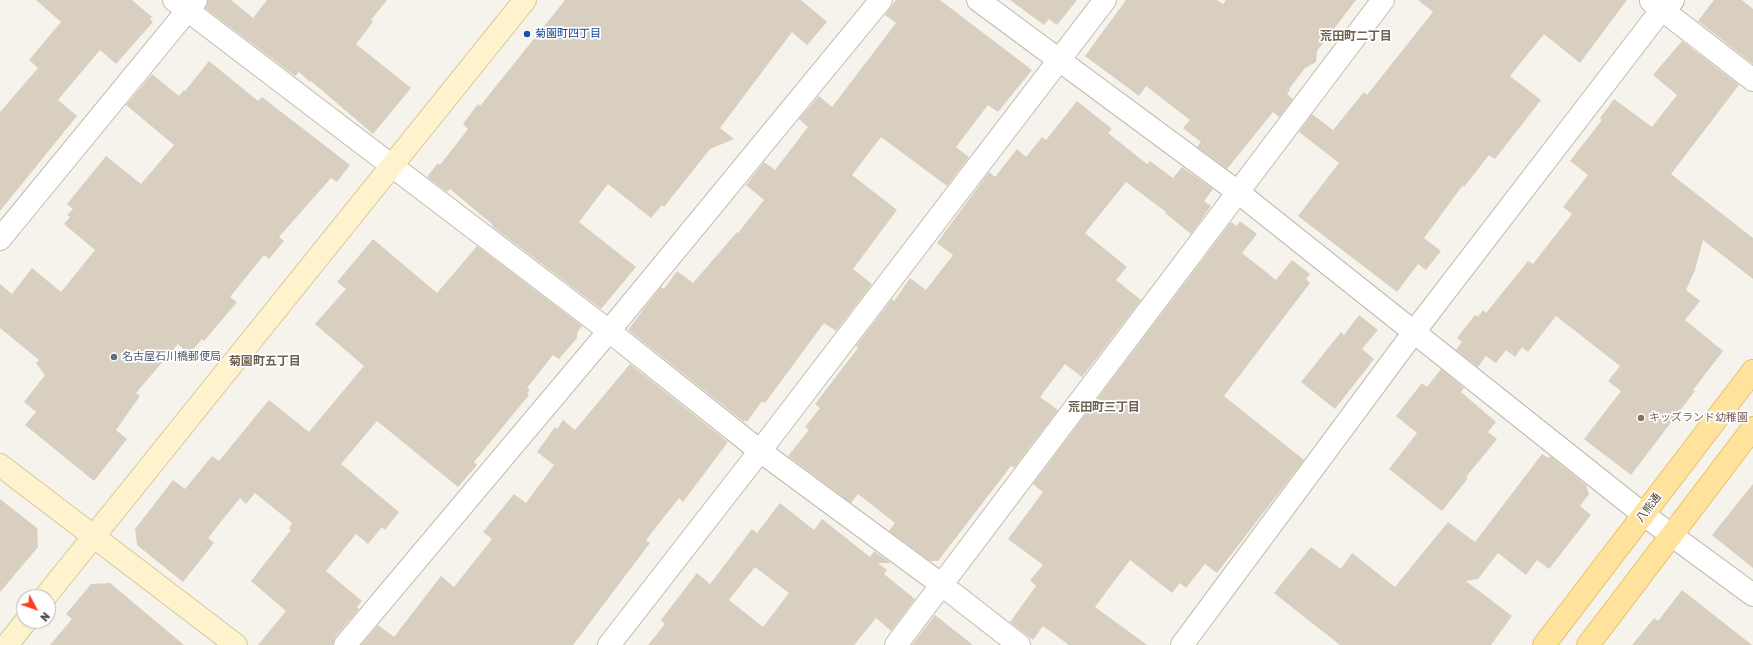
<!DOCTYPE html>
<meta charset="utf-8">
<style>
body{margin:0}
#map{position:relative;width:1753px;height:645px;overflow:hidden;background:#f6f3ec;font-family:Rubik,sans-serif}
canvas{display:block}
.north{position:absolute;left:16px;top:589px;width:40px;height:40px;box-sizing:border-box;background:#fff;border:1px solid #b7b4b0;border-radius:50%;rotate:131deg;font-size:11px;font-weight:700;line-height:16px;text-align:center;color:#4b4439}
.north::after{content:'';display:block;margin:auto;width:14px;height:18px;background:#fc3f1d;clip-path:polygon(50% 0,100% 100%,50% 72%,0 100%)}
</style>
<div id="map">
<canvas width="1753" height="645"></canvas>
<div class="north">N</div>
</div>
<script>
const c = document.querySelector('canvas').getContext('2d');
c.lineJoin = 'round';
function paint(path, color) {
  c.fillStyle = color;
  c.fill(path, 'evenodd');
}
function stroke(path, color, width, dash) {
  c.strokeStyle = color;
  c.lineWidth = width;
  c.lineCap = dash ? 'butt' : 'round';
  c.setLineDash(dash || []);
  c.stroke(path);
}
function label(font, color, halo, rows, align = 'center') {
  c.font = font + ' Rubik,"Noto Sans JP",sans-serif';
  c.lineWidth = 3.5;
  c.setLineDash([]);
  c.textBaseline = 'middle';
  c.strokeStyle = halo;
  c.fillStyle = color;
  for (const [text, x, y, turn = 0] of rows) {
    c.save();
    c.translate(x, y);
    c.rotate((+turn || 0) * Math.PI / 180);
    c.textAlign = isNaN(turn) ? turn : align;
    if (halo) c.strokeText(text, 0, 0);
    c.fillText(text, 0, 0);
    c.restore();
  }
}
paint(new Path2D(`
 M 36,0 L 132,0 L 152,17 L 150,19 L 153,22 L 116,64 L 100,50 L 58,100 L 77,116 L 0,211 L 0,112 L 38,68 L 29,60 L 61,22 Z
 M 208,0 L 231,0 L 253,18 L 267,0 L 387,0 L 371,20 L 373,22 L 356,44 L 411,88 L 373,134 L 311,81 L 310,82 L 299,72 L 295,76 L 205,8 Z
 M 565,0 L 801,0 L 827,22 L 807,45 L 792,32 L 720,128 L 734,139 L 710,149 L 664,207 L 662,205 L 651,218 L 608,184 L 579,222 L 636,267 L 601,309 L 492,226 L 493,225 L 450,189 L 447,192 L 427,177 L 438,163 L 440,165 L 468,129 L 463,124 L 478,104 L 480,106 Z
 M 896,0 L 940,0 L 1032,70 L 998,112 L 988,105 L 956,147 L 969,157 L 947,186 L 881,137 L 852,175 L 897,210 L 853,269 L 872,284 L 836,331 L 824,323 L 765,403 L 762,401 L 747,422 L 745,420 L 744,422 L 628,330 L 646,306 L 661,287 L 664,289 L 677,271 L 693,283 L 737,232 L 738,233 L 764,200 L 746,185 L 764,162 L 775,170 L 808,127 L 799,119 L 819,96 L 832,107 L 896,23 L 885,15 Z
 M 1010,0 L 1077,0 L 1057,25 L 1049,19 L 1044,25 Z
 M 1126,0 L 1217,0 L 1223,4 L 1226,0 L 1356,0 L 1317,51 L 1316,62 L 1305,68 L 1289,89 L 1290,90 L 1287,94 L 1293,99 L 1279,117 L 1273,112 L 1227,169 L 1197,147 L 1201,142 L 1183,128 L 1190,120 L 1146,86 L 1139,96 L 1085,56 Z
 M 1418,0 L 1627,0 L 1580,63 L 1544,34 L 1510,76 L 1541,100 L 1495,159 L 1489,155 L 1464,187 L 1463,185 L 1424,238 L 1441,251 L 1426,270 L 1418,264 L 1397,292 L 1298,216 L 1339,163 L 1299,132 L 1312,114 L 1333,130 L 1364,92 L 1367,95 L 1433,12 Z
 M 1714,0 L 1742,0 L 1753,9 L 1753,64 L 1698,21 Z
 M 1682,41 L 1739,85 L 1671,174 L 1753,238 L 1753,279 L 1703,240 L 1695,270 L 1686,290 L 1700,301 L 1685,320 L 1723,351 L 1693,390 L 1695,391 L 1631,475 L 1584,439 L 1621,391 L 1608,381 L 1620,366 L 1574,330 L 1556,316 L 1528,352 L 1522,347 L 1515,357 L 1506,350 L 1496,363 L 1486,356 L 1478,367 L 1456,350 L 1462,342 L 1457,338 L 1475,315 L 1478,317 L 1483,310 L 1486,313 L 1528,261 L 1533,264 L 1572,214 L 1563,207 L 1588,175 L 1570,161 L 1602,120 L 1600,118 L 1614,99 L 1652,127 L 1677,95 L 1653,75 Z
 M 209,61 L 258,101 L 262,97 L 350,165 L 337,182 L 331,178 L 279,237 L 284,241 L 269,259 L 264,255 L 230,297 L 237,302 L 204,341 L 202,339 L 189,354 L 178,344 L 136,393 L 140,396 L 116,430 L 127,439 L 94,481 L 25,425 L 36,412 L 24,402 L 45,375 L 36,363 L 39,360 L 0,328 L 0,284 L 12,294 L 32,268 L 61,292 L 95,250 L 64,224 L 70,217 L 67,215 L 73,209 L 67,204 L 106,156 L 141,184 L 174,145 L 126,105 L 152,74 L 179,96 L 184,90 L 185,91 Z
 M 1077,101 L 1112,129 L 1108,133 L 1147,164 L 1150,161 L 1173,178 L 1182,167 L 1213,189 L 1204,201 L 1211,206 L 1191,234 L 1165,213 L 1166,212 L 1126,182 L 1085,233 L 1127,267 L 1116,280 L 1141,300 L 1082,377 L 1065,364 L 1040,397 L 1058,410 L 1014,468 L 1011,466 L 938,561 L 930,561 L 889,531 L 895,523 L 858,494 L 851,503 L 788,456 L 809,430 L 805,427 L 820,408 L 815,404 L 858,348 L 856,346 L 892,299 L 894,301 L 910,278 L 926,290 L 953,255 L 937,243 L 989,172 L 995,177 L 1017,149 L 1026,157 L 1042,137 L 1046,140 Z
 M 1240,221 L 1257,234 L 1242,253 L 1276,280 L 1292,260 L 1310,274 L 1306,279 L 1310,283 L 1224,396 L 1304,460 L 1217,573 L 1205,564 L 1186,588 L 1180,583 L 1172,593 L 1130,560 L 1095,607 L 1147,645 L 1069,645 L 1043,626 L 1033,640 L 1010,622 L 1036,586 L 1030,580 L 1043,565 L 1008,539 L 1043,492 L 1033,484 L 1231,222 L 1237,226 Z
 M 373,239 L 437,293 L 477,246 L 582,326 L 577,333 L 577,338 L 559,359 L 553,355 L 527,388 L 530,390 L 527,393 L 529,395 L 474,462 L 477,465 L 458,487 L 377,421 L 341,464 L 399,512 L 385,530 L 382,527 L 368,544 L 356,534 L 326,571 L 362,601 L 357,607 L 359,609 L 335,637 L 333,645 L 258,645 L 286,611 L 251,581 L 291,530 L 289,528 L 292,523 L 255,493 L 246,504 L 240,498 L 208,538 L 214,543 L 183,582 L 137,545 L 135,529 L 173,480 L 185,489 L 212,456 L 219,461 L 269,400 L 309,432 L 364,366 L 315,324 L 346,289 L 337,282 Z
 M 1359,315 L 1378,330 L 1362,349 L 1374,359 L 1335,409 L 1301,382 L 1341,332 L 1344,335 Z
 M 630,364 L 728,442 L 683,502 L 679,498 L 646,540 L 650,543 L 573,645 L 361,645 L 378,625 L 394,637 L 441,576 L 454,587 L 492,539 L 483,532 L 514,494 L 526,503 L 554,465 L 537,452 L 555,427 L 557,429 L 563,420 L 575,430 Z
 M 1441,369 L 1464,388 L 1461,392 L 1496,422 L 1488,432 L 1497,439 L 1466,477 L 1468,478 L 1442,511 L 1389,469 L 1417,433 L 1396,416 L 1422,383 L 1427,387 Z
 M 1542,454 L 1548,458 L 1550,456 L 1586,485 L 1589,494 L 1580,506 L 1591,515 L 1549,569 L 1537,560 L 1526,575 L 1498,553 L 1478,579 L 1466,581 L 1512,616 L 1491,645 L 1340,645 L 1274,593 L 1311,547 L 1341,569 L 1352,553 L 1395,587 L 1448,522 L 1475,542 Z
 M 1753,484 L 1753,568 L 1712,535 Z
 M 0,499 L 37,528 L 38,547 L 0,592 Z
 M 780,503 L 814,530 L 822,519 L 870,557 L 874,551 L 891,563 L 878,563 L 887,570 L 884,574 L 915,599 L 891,631 L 876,618 L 854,645 L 648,645 L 665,624 L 661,620 L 697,573 L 710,584 L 752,529 L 757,533 ZM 755,567 L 789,593 L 763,627 L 729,600 Z
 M 110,583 L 184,645 L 50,645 L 72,619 L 66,614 L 91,584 Z
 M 1682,590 L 1752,645 L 1632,645 L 1654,618 L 1658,621 Z
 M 935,615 L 973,645 L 912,645 Z`), '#d8cfc1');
const street = new Path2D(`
 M 174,0 L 609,331 L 760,451 L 942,585 L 1019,645
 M 978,0 L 1239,193 L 1644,515 L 1753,595
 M 1651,1 L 1753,80
 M 0,239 L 196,0
 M 345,645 L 609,331 L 881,0
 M 609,645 L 760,451 L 1105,0
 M 896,645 L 1383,0
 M 1182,645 L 1414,332 L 1662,9 L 1673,0`);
const secondary = new Path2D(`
 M 0,465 L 236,645
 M 45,597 L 525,0
 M 7,645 L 26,621`);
const primary = new Path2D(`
 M 1544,645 L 1753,371
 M 1588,645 L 1753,428`);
stroke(street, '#c2bbae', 24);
stroke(secondary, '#d6c79b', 24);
stroke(primary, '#e6c16a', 24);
stroke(street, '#fff', 22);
stroke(secondary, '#fff3cd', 22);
stroke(primary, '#ffe39c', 22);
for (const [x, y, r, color] of [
 [527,34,4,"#1a4fb4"],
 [114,357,4,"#5c6f8a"],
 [1641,418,4,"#8d6e63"]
]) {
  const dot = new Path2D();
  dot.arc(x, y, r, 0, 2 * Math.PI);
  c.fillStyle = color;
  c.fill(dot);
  stroke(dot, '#fff', 1.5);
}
label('11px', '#164399', '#fff', [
 ["菊園町四丁目",535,34]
], 'left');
label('11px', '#4e5e75', '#fff', [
 ["名古屋石川橋郵便局",122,357]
], 'left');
label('11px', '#785e54', '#fff', [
 ["キッズランド幼稚園",1649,418]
], 'left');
label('11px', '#4b4439', '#fff', [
 ["八熊通",1649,508,-53]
]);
label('bold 12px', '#6e6250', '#fff', [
 ["荒田町二丁目",1356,37],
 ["菊園町五丁目",265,362],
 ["荒田町三丁目",1104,408]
]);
</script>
